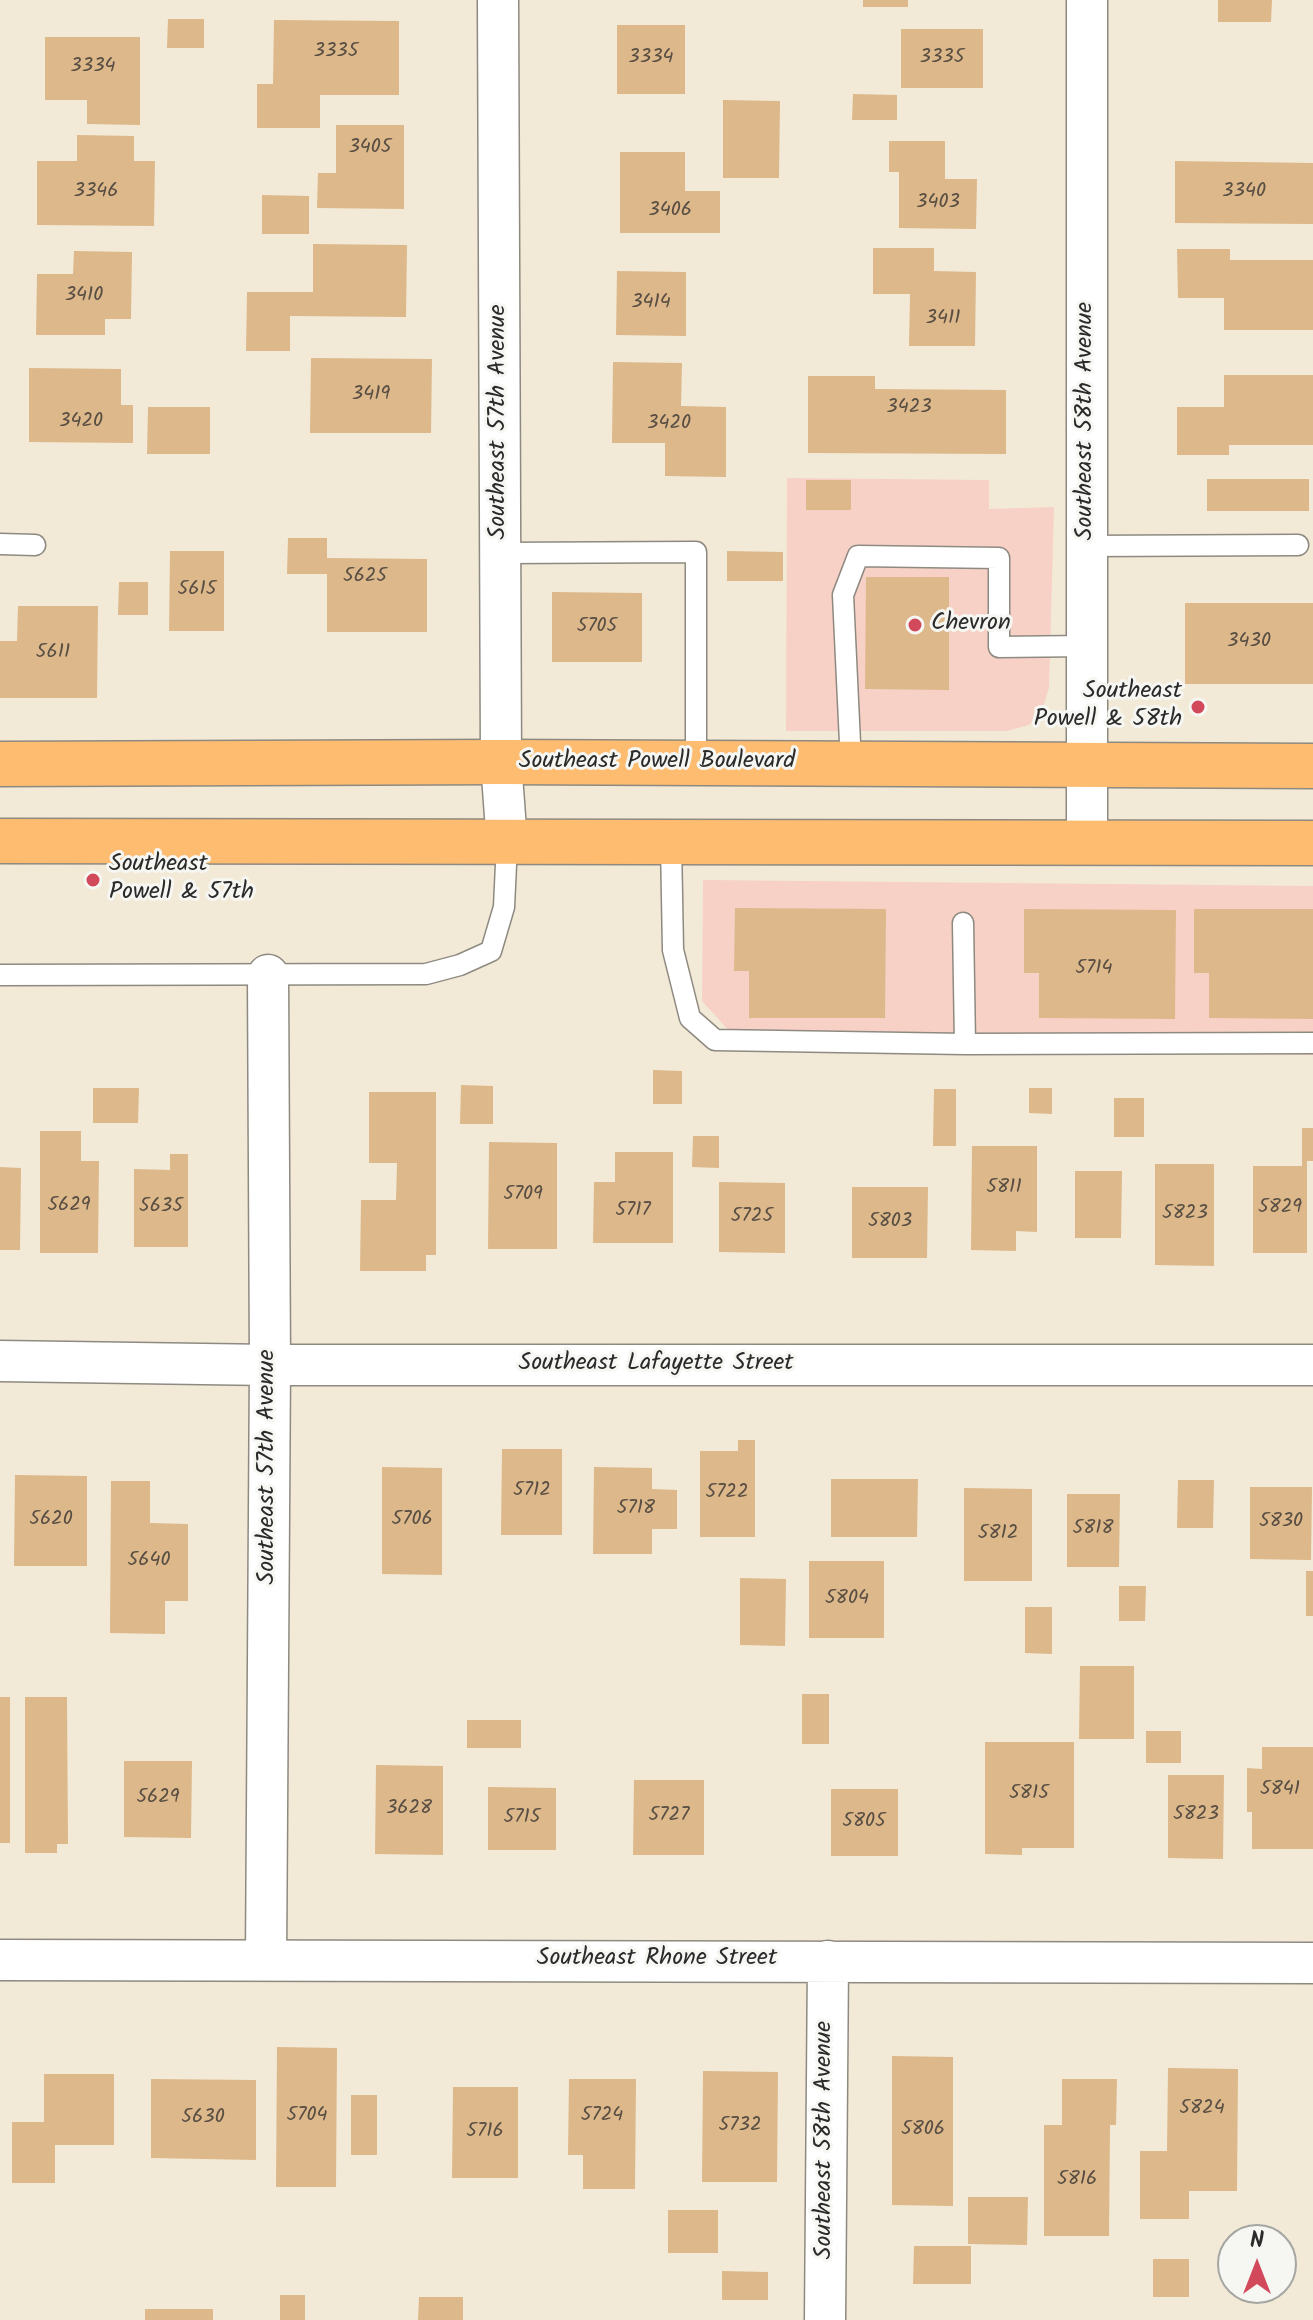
<!DOCTYPE html>
<style>
body{margin:0}
#map{position:relative;width:1313px;height:2320px;overflow:hidden;background:#f2ead7;font-family:Kalam,sans-serif}
canvas{display:block}
.north{position:absolute;left:1217px;top:2224px;width:80px;height:80px;box-sizing:border-box;background:#f6f6f2;border:2px solid #a5a5a2;border-radius:50%;rotate:0deg;font-size:22px;font-weight:700;line-height:32px;text-align:center;color:#2b2b2b}
.north::after{content:'';display:block;margin:auto;width:28px;height:36px;background:#d1495b;clip-path:polygon(50% 0,100% 100%,50% 72%,0 100%)}
</style>
<div id="map">
<canvas width="1313" height="2320"></canvas>
<div class="north">N</div>
</div>
<script>
const c = document.querySelector('canvas').getContext('2d');
c.lineJoin = 'round';
function paint(path, color) {
  c.fillStyle = color;
  c.fill(path, 'evenodd');
}
function stroke(path, color, width, dash) {
  c.strokeStyle = color;
  c.lineWidth = width;
  c.lineCap = dash ? 'butt' : 'round';
  c.setLineDash(dash || []);
  c.stroke(path);
}
function label(font, color, halo, rows, align = 'center') {
  c.font = font + ' Kalam,sans-serif';
  c.lineWidth = 6;
  c.setLineDash([]);
  c.textBaseline = 'middle';
  c.strokeStyle = halo;
  c.fillStyle = color;
  for (const [text, x, y, turn = 0] of rows) {
    c.save();
    c.translate(x, y);
    c.rotate((+turn || 0) * Math.PI / 180);
    c.textAlign = isNaN(turn) ? turn : align;
    if (halo) c.strokeText(text, 0, 0);
    c.fillText(text, 0, 0);
    c.restore();
  }
}
paint(new Path2D(`
 M 787,478 L 989,480 L 989,509 L 1054,507 L 1049,688 L 1042,710 L 1029,725 L 1007,731 L 786,731 Z
 M 703,880 L 1313,886 L 1313,1055 L 1121,1050 L 730,1032 L 702,1001 Z`), '#f7d1c6');
paint(new Path2D(`
 M 863,0 L 908,0 L 908,7 L 863,7 Z
 M 1218,0 L 1272,0 L 1271,22 L 1218,22 Z
 M 168,19 L 204,19 L 204,48 L 167,48 Z
 M 274,20 L 399,21 L 399,95 L 320,95 L 320,128 L 257,128 L 257,84 L 273,84 Z
 M 617,25 L 685,25 L 685,94 L 617,94 Z
 M 901,29 L 983,29 L 983,88 L 901,88 Z
 M 45,37 L 140,37 L 140,125 L 87,124 L 87,100 L 45,100 Z
 M 853,94 L 897,95 L 897,120 L 852,120 Z
 M 723,100 L 780,101 L 779,178 L 723,178 Z
 M 336,125 L 404,125 L 404,209 L 317,208 L 318,173 L 336,173 Z
 M 77,135 L 134,136 L 134,161 L 155,161 L 154,226 L 37,225 L 37,161 L 77,161 Z
 M 889,141 L 945,141 L 945,179 L 977,179 L 976,229 L 899,228 L 899,172 L 889,172 Z
 M 620,152 L 685,152 L 685,191 L 720,191 L 720,233 L 620,233 Z
 M 1175,161 L 1313,163 L 1313,224 L 1175,223 Z
 M 262,195 L 309,196 L 309,234 L 262,234 Z
 M 313,244 L 407,245 L 406,317 L 290,316 L 290,351 L 246,351 L 247,292 L 313,292 Z
 M 873,248 L 934,248 L 934,271 L 976,272 L 975,346 L 909,346 L 910,294 L 873,294 Z
 M 1177,249 L 1230,249 L 1230,260 L 1313,260 L 1313,330 L 1224,330 L 1224,298 L 1178,298 Z
 M 74,251 L 132,252 L 131,319 L 105,319 L 105,335 L 36,335 L 37,274 L 73,274 Z
 M 617,271 L 686,272 L 686,336 L 616,335 Z
 M 311,358 L 432,359 L 431,433 L 310,433 Z
 M 613,362 L 682,363 L 681,406 L 726,407 L 726,477 L 665,476 L 665,443 L 612,443 Z
 M 29,368 L 121,369 L 121,405 L 133,405 L 133,443 L 29,442 Z
 M 1224,375 L 1313,375 L 1313,445 L 1229,445 L 1229,455 L 1177,455 L 1177,407 L 1224,407 Z
 M 808,376 L 875,376 L 875,389 L 1006,390 L 1006,454 L 808,453 Z
 M 148,407 L 210,407 L 210,454 L 147,454 Z
 M 1207,479 L 1309,479 L 1309,511 L 1207,511 Z
 M 806,480 L 851,480 L 851,510 L 806,510 Z
 M 288,538 L 327,538 L 327,558 L 427,559 L 427,632 L 327,632 L 327,574 L 287,574 Z
 M 170,551 L 224,551 L 224,631 L 169,631 Z
 M 727,551 L 783,552 L 783,581 L 727,581 Z
 M 866,577 L 949,577 L 949,690 L 865,689 Z
 M 119,582 L 148,582 L 148,615 L 118,615 Z
 M 552,592 L 642,593 L 642,662 L 552,662 Z
 M 1185,603 L 1313,603 L 1313,684 L 1185,684 Z
 M 18,606 L 98,606 L 97,698 L 0,698 L 0,641 L 17,641 Z
 M 735,908 L 886,909 L 885,1018 L 749,1018 L 749,971 L 734,971 Z
 M 1024,909 L 1176,910 L 1175,1019 L 1039,1018 L 1039,973 L 1024,973 Z
 M 1194,909 L 1313,909 L 1313,1019 L 1209,1018 L 1209,973 L 1194,973 Z
 M 653,1070 L 682,1071 L 682,1104 L 653,1104 Z
 M 461,1085 L 493,1086 L 493,1124 L 460,1124 Z
 M 93,1088 L 139,1088 L 138,1123 L 93,1123 Z
 M 1029,1088 L 1052,1088 L 1052,1114 L 1029,1113 Z
 M 934,1089 L 956,1089 L 956,1146 L 933,1146 Z
 M 369,1092 L 436,1092 L 436,1255 L 426,1255 L 426,1271 L 360,1271 L 361,1200 L 396,1200 L 397,1163 L 369,1163 Z
 M 1114,1098 L 1144,1098 L 1144,1137 L 1114,1137 Z
 M 1302,1128 L 1313,1128 L 1313,1161 L 1307,1161 L 1307,1253 L 1253,1253 L 1253,1166 L 1302,1166 Z
 M 40,1131 L 81,1131 L 81,1161 L 99,1161 L 98,1253 L 40,1253 Z
 M 693,1136 L 719,1136 L 719,1168 L 692,1167 Z
 M 489,1142 L 557,1143 L 557,1249 L 488,1249 Z
 M 972,1146 L 1037,1146 L 1037,1232 L 1016,1231 L 1016,1251 L 971,1250 Z
 M 615,1152 L 673,1152 L 673,1243 L 593,1243 L 594,1182 L 615,1182 Z
 M 170,1154 L 188,1154 L 188,1247 L 134,1247 L 134,1169 L 170,1170 Z
 M 1155,1164 L 1214,1164 L 1214,1266 L 1155,1265 Z
 M 0,1167 L 21,1168 L 20,1250 L 0,1250 Z
 M 1075,1171 L 1122,1171 L 1121,1238 L 1075,1238 Z
 M 719,1182 L 785,1183 L 785,1253 L 719,1252 Z
 M 852,1187 L 928,1187 L 927,1258 L 852,1258 Z
 M 738,1440 L 755,1440 L 755,1537 L 700,1537 L 700,1451 L 738,1451 Z
 M 502,1449 L 562,1449 L 562,1535 L 501,1535 Z
 M 382,1467 L 442,1468 L 442,1575 L 382,1574 Z
 M 594,1467 L 652,1468 L 652,1489 L 677,1490 L 677,1529 L 652,1529 L 652,1554 L 593,1554 Z
 M 15,1475 L 87,1476 L 87,1566 L 14,1566 Z
 M 831,1479 L 918,1479 L 917,1537 L 831,1537 Z
 M 1178,1480 L 1214,1480 L 1213,1528 L 1177,1528 Z
 M 111,1481 L 150,1481 L 150,1523 L 188,1524 L 188,1601 L 165,1601 L 165,1634 L 110,1633 Z
 M 1250,1487 L 1312,1487 L 1311,1560 L 1250,1559 Z
 M 964,1488 L 1032,1489 L 1032,1581 L 964,1581 Z
 M 1067,1494 L 1120,1494 L 1119,1567 L 1067,1567 Z
 M 809,1561 L 884,1561 L 884,1638 L 809,1638 Z
 M 1306,1571 L 1313,1571 L 1313,1616 L 1306,1616 Z
 M 740,1578 L 786,1579 L 785,1646 L 740,1645 Z
 M 1119,1586 L 1146,1586 L 1145,1621 L 1119,1621 Z
 M 1025,1607 L 1052,1607 L 1052,1654 L 1025,1653 Z
 M 1080,1666 L 1134,1666 L 1134,1739 L 1079,1739 Z
 M 802,1694 L 829,1694 L 829,1744 L 802,1744 Z
 M 0,1697 L 10,1697 L 10,1843 L 0,1843 Z
 M 25,1697 L 67,1697 L 68,1844 L 57,1844 L 57,1853 L 25,1853 Z
 M 467,1720 L 521,1720 L 521,1748 L 467,1748 Z
 M 1146,1731 L 1181,1731 L 1181,1763 L 1146,1763 Z
 M 985,1742 L 1074,1742 L 1074,1848 L 1022,1848 L 1022,1855 L 985,1854 Z
 M 1262,1747 L 1313,1747 L 1313,1849 L 1252,1849 L 1252,1812 L 1247,1812 L 1247,1768 L 1262,1769 Z
 M 124,1761 L 192,1761 L 191,1838 L 124,1837 Z
 M 376,1765 L 443,1766 L 443,1855 L 375,1854 Z
 M 1168,1775 L 1224,1775 L 1223,1859 L 1168,1858 Z
 M 634,1780 L 704,1780 L 704,1855 L 633,1855 Z
 M 488,1787 L 556,1788 L 556,1850 L 488,1850 Z
 M 831,1789 L 898,1789 L 898,1856 L 831,1856 Z
 M 277,2047 L 337,2048 L 336,2187 L 276,2187 Z
 M 892,2056 L 953,2057 L 953,2206 L 892,2205 Z
 M 1168,2068 L 1238,2069 L 1237,2191 L 1189,2191 L 1189,2219 L 1140,2219 L 1140,2151 L 1167,2151 Z
 M 703,2071 L 778,2072 L 777,2182 L 702,2182 Z
 M 44,2074 L 114,2074 L 114,2145 L 55,2145 L 55,2183 L 12,2183 L 12,2122 L 44,2122 Z
 M 151,2079 L 256,2080 L 256,2160 L 151,2158 Z
 M 569,2079 L 636,2079 L 635,2189 L 583,2189 L 583,2155 L 568,2155 Z
 M 1062,2079 L 1117,2079 L 1116,2125 L 1110,2125 L 1109,2236 L 1044,2236 L 1044,2125 L 1062,2125 Z
 M 453,2087 L 518,2087 L 518,2178 L 452,2178 Z
 M 351,2095 L 377,2095 L 377,2155 L 351,2155 Z
 M 968,2197 L 1028,2197 L 1027,2245 L 968,2244 Z
 M 668,2210 L 718,2210 L 718,2253 L 668,2253 Z
 M 914,2246 L 971,2246 L 971,2284 L 913,2284 Z
 M 1153,2259 L 1189,2259 L 1189,2297 L 1153,2297 Z
 M 722,2271 L 768,2272 L 768,2300 L 722,2300 Z
 M 280,2295 L 305,2295 L 305,2320 L 280,2320 Z
 M 419,2297 L 463,2297 L 463,2320 L 418,2320 Z
 M 145,2309 L 213,2309 L 213,2320 L 145,2320 Z`), '#ddb88a');
const lane = new Path2D(`
 M 0,544 L 35,545
 M 1087,546 L 1298,545
 M 500,553 L 696,552 L 696,763
 M 851,764 L 843,595 L 858,556 L 999,558 L 999,647 L 1087,646
 M 671,843 L 673,950 L 690,1018 L 715,1040 L 965,1044 L 963,923
 M 0,975 L 426,974 L 460,965 L 491,951 L 504,907 L 507,843
 M 965,1044 L 1313,1043`);
const street = new Path2D(`
 M 498,0 L 501,762 L 507,843
 M 1087,842 L 1087,0
 M 0,1361 L 270,1365 L 1313,1365
 M 0,1960 L 1313,1963
 M 266,1960 L 270,1365 L 268,975
 M 825,2320 L 828,1961`);
const primary = new Path2D(`
 M 0,764 L 501,762 L 1313,766
 M 0,841 L 1313,843`);
stroke(lane, '#8e8a81', 23);
stroke(street, '#8e8a81', 43);
stroke(primary, '#8e8a81', 47);
stroke(lane, '#fff', 20);
stroke(street, '#fff', 40);
stroke(primary, '#fdbc70', 44);
for (const [x, y, r, color] of [
 [915,625,8,"#d1495b"],
 [1198,707,8,"#d1495b"],
 [93,880,8,"#d1495b"]
]) {
  const dot = new Path2D();
  dot.arc(x, y, r, 0, 2 * Math.PI);
  c.fillStyle = color;
  c.fill(dot);
  stroke(dot, '#f6f6f2', 3);
}
label('20px', '#584e43', null, [
 ["3335",336,53],
 ["3334",651,59],
 ["3335",942,59],
 ["3334",93,68],
 ["3405",370,149],
 ["3346",96,193],
 ["3340",1244,193],
 ["3403",938,204],
 ["3406",670,212],
 ["3410",84,297],
 ["3414",651,304],
 ["3411",943,320],
 ["3419",371,396],
 ["3423",909,409],
 ["3420",81,423],
 ["3420",669,425],
 ["5625",365,578],
 ["5615",197,591],
 ["5705",597,628],
 ["3430",1249,643],
 ["5611",53,654],
 ["5714",1094,970],
 ["5811",1004,1189],
 ["5709",523,1196],
 ["5629",69,1207],
 ["5635",161,1208],
 ["5829",1280,1209],
 ["5717",633,1212],
 ["5823",1185,1215],
 ["5725",752,1218],
 ["5803",890,1223],
 ["5712",532,1492],
 ["5722",727,1494],
 ["5718",636,1510],
 ["5620",51,1521],
 ["5706",412,1521],
 ["5830",1281,1523],
 ["5818",1093,1530],
 ["5812",998,1535],
 ["5640",149,1562],
 ["5804",847,1600],
 ["5841",1280,1791],
 ["5815",1029,1795],
 ["5629",158,1799],
 ["3628",409,1810],
 ["5823",1196,1816],
 ["5727",669,1817],
 ["5715",522,1819],
 ["5805",864,1823],
 ["5824",1202,2110],
 ["5704",307,2117],
 ["5724",602,2117],
 ["5630",203,2119],
 ["5732",740,2127],
 ["5806",923,2131],
 ["5716",485,2133],
 ["5816",1077,2181]
]);
label('24px', '#2b2b2b', '#f6f6f2', [
 ["Southeast 58th Avenue",1087,421,-90],
 ["Southeast 57th Avenue",500,422,-90],
 ["Southeast Powell Boulevard",657,763],
 ["Southeast Lafayette Street",656,1365],
 ["Southeast 57th Avenue",269,1467,-90],
 ["Southeast Rhone Street",657,1960],
 ["Southeast 58th Avenue",826,2140,-90]
]);
label('24px', '#2b2b2b', '#f6f6f2', [
 ["Chevron",931,625],
 ["Southeast",1182,693,"right"],
 ["Powell & 58th",1182,721,"right"],
 ["Southeast",109,866],
 ["Powell & 57th",109,894]
], 'left');
</script>
